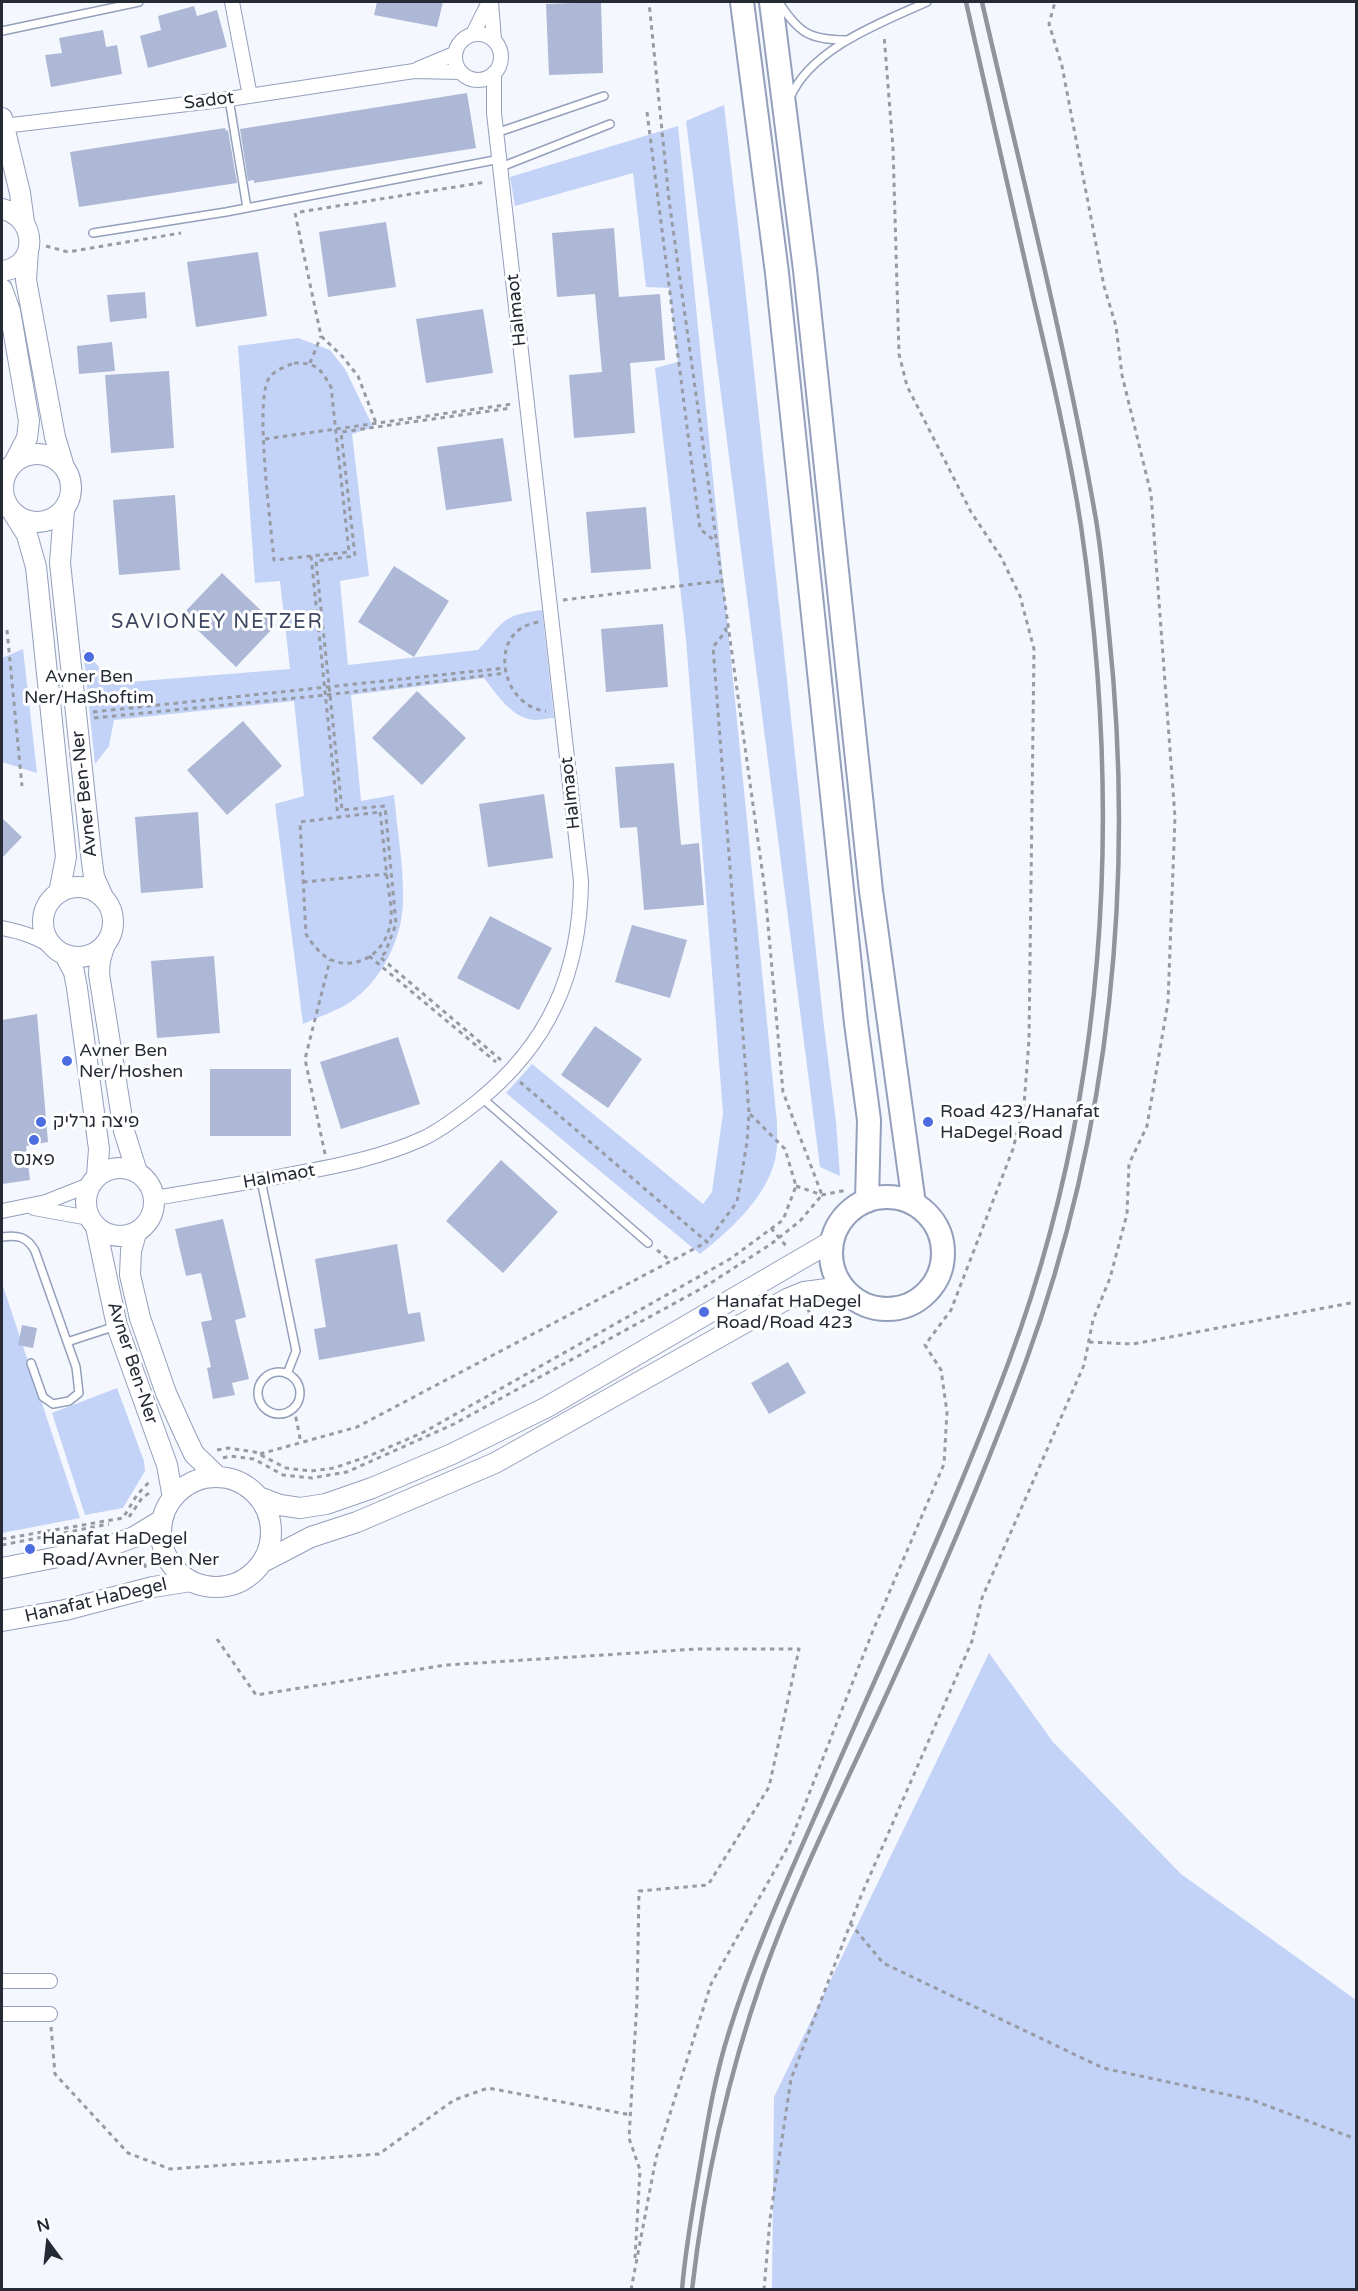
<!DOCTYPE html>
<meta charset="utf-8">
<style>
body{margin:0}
#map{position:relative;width:1358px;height:2291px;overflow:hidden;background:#f4f7fd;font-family:"Varela Round",sans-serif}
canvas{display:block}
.frame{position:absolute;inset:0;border:3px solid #252a35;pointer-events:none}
.north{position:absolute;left:18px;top:2213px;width:60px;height:60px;-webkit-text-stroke:4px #fff;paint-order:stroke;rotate:345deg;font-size:16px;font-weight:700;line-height:24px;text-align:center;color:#252a35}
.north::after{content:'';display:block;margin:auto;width:21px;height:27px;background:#252a35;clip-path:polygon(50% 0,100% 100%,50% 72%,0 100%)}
</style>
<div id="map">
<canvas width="1358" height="2291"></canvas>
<div class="frame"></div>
<div class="north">N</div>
</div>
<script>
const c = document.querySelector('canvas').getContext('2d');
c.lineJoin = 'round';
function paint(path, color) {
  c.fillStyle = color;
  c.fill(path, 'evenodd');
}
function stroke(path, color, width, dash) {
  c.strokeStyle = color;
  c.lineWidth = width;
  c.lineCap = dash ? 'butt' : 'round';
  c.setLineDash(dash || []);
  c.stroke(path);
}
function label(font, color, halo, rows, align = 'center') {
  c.font = font + ' "Varela Round",Heebo,sans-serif';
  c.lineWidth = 6;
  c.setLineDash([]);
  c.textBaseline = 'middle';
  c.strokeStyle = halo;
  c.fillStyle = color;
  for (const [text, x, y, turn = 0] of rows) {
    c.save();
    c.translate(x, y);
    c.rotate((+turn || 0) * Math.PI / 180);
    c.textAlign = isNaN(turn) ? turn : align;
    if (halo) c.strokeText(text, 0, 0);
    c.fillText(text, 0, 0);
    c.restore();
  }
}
paint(new Path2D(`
 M 724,105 L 744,277 L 824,1027 L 836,1122 L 840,1176 L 820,1167 L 686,121 Z
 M 678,126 L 777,1123 C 777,1135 778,1149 775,1160 C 766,1198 729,1231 700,1254 L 506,1093 L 532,1064 L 703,1204 L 712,1192 L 723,1113 L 686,639 L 655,368 L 678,362 L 669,288 L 646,287 L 633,173 L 515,206 L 510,177 Z
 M 298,338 L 330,350 L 345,369 L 373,427 L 352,434 L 369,576 L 340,581 L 348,665 L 478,650 C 504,622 501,615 542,610 L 554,718 C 548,718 541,720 535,720 C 512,719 496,693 484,678 L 351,695 L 361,801 L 394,795 C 397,830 404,866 403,900 C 403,938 381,982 349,1003 C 336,1011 318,1017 303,1024 L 275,804 L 304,796 L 294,701 L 114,720 L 109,746 L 95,764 L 83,649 L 99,667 L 105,684 L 290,669 L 280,581 L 255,583 L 238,346 Z
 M 23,649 L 37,773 L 2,762 L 2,658 Z
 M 2,1283 L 80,1518 L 2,1533 Z
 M 117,1388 L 144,1461 L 145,1471 L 123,1508 L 85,1515 L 52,1413 Z
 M 989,1653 L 1053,1742 L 1181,1874 L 1356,2000 L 1356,2289 L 772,2289 L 774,2097 Z`), '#c3d2f7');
paint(new Path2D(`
 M 377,2 L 443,2 L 437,27 L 374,15 Z
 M 601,2 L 603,73 L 549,75 L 546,4 Z
 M 194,6 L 197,16 L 217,10 L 227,47 L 148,68 L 140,36 L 161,30 L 158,16 Z
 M 103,30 L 106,47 L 117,45 L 122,74 L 51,87 L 45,55 L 62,53 L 59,38 Z
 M 467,93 L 476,148 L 254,183 L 254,180 L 248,181 L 240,129 Z
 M 225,128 L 226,131 L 228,130 L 237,183 L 79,207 L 70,152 Z
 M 386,222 L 396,287 L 328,297 L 319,232 Z
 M 614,228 L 619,297 L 660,294 L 665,360 L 630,363 L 635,433 L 574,438 L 569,375 L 602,372 L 595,294 L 557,297 L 552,233 Z
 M 258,252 L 267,316 L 196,327 L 187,262 Z
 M 145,292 L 147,318 L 110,322 L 107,295 Z
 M 483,309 L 493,373 L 426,383 L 416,319 Z
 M 112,342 L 115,371 L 79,374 L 77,346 Z
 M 169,371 L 174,448 L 111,453 L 105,375 Z
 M 503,438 L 512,501 L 446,510 L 437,447 Z
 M 175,495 L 180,570 L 119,575 L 113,500 Z
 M 646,507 L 651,569 L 591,573 L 586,512 Z
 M 394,566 L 449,601 L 414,657 L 358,622 Z
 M 222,573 L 276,625 L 236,667 L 182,615 Z
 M 663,624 L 668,687 L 606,692 L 601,629 Z
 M 417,691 L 466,738 L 422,785 L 372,738 Z
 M 243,721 L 282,766 L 227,815 L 187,770 Z
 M 674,763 L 681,845 L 699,843 L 704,905 L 644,910 L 637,827 L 620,828 L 615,767 Z
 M 544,794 L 553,858 L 488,867 L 479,804 Z
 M 198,812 L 203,888 L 141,893 L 135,817 Z
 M 2,818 L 22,837 L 2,858 Z
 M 490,916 L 552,948 L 519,1010 L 457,978 Z
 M 632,925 L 687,940 L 670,998 L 615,982 Z
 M 214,956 L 220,1033 L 157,1038 L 151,961 Z
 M 37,1014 L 48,1142 L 26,1146 L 30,1180 L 2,1184 L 2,1020 Z
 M 595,1026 L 642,1059 L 608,1108 L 561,1075 Z
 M 398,1037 L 420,1104 L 341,1129 L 320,1062 Z
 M 210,1069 L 291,1069 L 291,1136 L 210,1136 Z
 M 501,1160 L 558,1212 L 503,1273 L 446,1221 Z
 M 223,1219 L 246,1317 L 235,1320 L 249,1379 L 232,1383 L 235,1395 L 213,1399 L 207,1368 L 211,1367 L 201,1322 L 212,1320 L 201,1273 L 186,1276 L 175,1229 Z
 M 397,1244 L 408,1314 L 420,1312 L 425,1341 L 319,1360 L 314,1329 L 326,1327 L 315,1259 Z
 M 22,1325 L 37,1328 L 33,1348 L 18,1345 Z
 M 788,1362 L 806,1393 L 769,1414 L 751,1383 Z`), '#adb8d6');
const lane = new Path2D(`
 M 780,4 C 799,33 810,40 846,40
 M 2,31 L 139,2
 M 790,98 C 810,49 882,22 927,2
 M 229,99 L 247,208
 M 496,133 L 604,96
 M 501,167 L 610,124
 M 93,233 L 226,212 L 500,159
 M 482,1098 L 648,1243
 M 261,1180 L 296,1351 L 287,1374
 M 2,1237 C 17,1235 27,1236 35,1251 L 76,1367 L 79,1393 L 69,1401 L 53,1404 L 43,1397 L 31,1363
 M 67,1342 L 116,1326
 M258 1393a21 21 0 1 1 42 0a21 21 0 1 1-42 0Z`);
const street = new Path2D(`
 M 232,2 L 250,96
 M 491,2 L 494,40
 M455 57a23 23 0 1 1 46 0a23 23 0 1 1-46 0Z
 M 473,34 L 489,2
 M 418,69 L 454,54
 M 4,126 L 229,99 L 414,71 L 461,72
 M 2,484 L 3,483
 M 2,928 C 22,932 38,937 55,949
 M 155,1198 C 201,1190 247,1183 293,1174 C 338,1166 383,1157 424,1138 C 443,1129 460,1115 477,1102 C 549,1044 580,974 581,881 L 494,113 L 494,73
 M 34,1208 L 89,1218
 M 2,1211 L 46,1202 L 89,1185
 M 2,1981 L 50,1981
 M 2,2014 L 50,2014`);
const secondary = new Path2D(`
 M 2,118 L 20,193 L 24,222
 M 2,209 C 38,217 39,267 2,271
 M 28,251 L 26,280 L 55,437 L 64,467
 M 2,289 L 10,311 L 29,421 L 27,438 L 14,463
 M3 488a34 34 0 1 1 68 0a34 34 0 1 1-68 0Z
 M 64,510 L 60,563 L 91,854 L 94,877 L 103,897
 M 12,511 L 27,535 L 36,567 L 66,857 L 59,893
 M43 922a35 35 0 1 1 70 0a35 35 0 1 1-70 0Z
 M 104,947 L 100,960 L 99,974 L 124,1131 L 137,1172
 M 65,955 L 74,972 L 77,988 L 99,1149 L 97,1176
 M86 1202a34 34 0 1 1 68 0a34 34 0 1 1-68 0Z
 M 96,1227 L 117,1326 L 167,1465 L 173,1498
 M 136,1233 L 131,1251 L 130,1275 L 140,1318 L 166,1393 L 185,1435 L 194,1454 L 218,1477
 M161 1532a55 55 0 1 1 110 0a55 55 0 1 1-110 0Z
 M 259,1497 L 280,1505 L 300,1508 L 326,1504 L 372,1488 L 452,1454 L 547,1407 L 832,1241
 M 263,1562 L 311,1537 L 357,1522 L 495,1463 L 787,1299 L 804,1292 L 843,1287
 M 2,1568 L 104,1548 L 134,1537 L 162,1520
 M 2,1621 L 65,1610 L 153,1587 L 191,1581`);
const primary = new Path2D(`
 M 742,2 L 777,273 L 856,1023 L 869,1120 L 867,1201
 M 771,2 L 805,270 L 871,891 L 914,1204
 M831 1253a56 56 0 1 1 112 0a56 56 0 1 1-112 0Z`);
stroke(lane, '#949fbc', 10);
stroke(street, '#949fbc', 16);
stroke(secondary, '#949fbc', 22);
stroke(primary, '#949fbc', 26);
stroke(new Path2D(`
 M 647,112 L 700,529 L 715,541
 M 300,212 L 486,182
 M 295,213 L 321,336 L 342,356 L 358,376 L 376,423
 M 46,246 L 68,252 L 181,233
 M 294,363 C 317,363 320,368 331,387 L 349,552 L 274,560 C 271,526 255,406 268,380 C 273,370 285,367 294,363 Z
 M 310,363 L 321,336
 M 265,439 L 512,404
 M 311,556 L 338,817
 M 563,600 L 720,581
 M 538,622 C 485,631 501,707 546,711
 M 7,630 L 22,786
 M 93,712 L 505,668
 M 94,718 L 326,695 L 506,673
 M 380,812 C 383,836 385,861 388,885 C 389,895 392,907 391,917 C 390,941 373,962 349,963 C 329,965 315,949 306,934 L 300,822 Z
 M 303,882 L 387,874
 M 369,956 L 496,1062
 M 501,1060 L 380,957 L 385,953 L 396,924 L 385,806 L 342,810 L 316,561 L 355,556 L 341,432 L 511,408
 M 520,1082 L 707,1242 L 737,1202 L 747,1142 L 749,1113 L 713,647 L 726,631 L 725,627
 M 325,1154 L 305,1059 L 330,960
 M 796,1186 L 822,1195 L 847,1190
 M 771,1228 L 787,1247
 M 657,1250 L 671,1261
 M 808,1308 L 812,1324
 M 1089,1342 L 1133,1344 L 1356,1302
 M 294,1408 L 301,1443
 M 217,1450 L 228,1448 L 255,1452 L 286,1468 L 311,1471 L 334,1468 L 369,1456 L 424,1432 L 730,1259 L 783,1220 L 796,1186 L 785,1149 L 749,1113
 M 260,1454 L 357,1427 L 707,1242
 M 223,1458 L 230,1456 L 254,1459 L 283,1475 L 312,1478 L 347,1472 L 454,1424 L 706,1286 L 771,1244 L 800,1221 L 822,1195 L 783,1092 L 765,891 L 669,200 L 649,2
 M 129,1517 L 142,1498 L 152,1491
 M 2,1539 L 123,1518 L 137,1495 L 150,1481
 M 2,1545 L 109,1524
 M 141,1555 L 147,1571
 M 217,1639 L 256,1695 L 446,1665 L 697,1649 L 799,1649 L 769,1787 L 708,1885 L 639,1891 L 637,2001 L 629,2138 L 640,2170 L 635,2258
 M 850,1923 L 883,1963 L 1103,2068 L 1252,2100 L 1356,2139
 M 51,2027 L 55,2074 L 128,2153 L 170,2169 L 379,2154 L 454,2100 L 488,2088 L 631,2115
 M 631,2290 L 656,2158 L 711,1984 L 789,1845 L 872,1633 L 944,1464 L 947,1412 L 941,1370 L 925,1345 L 951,1310 L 1013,1149 L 1024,1105 L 1029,1040 L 1034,649 L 1020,596 L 1001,557 L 971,512 L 907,386 L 899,354 L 893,148 L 884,35
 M 764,2290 L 770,2219 L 791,2079 L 861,1896 L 972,1641 L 982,1598 L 1084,1365 L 1093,1320 L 1110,1278 L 1127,1214 L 1129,1164 L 1147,1126 L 1168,1002 L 1175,817 L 1151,494 L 1122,375 L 1116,326 L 1104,286 L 1062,66 L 1049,24 L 1055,2`), '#979ba4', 3, [4.5, 4.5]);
stroke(lane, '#fff', 7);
stroke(street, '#fff', 14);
stroke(secondary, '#fff', 20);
stroke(primary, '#fff', 22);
stroke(new Path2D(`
 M 682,2290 C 685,2253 691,2219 697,2183 C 706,2132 713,2082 729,2032 C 755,1948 792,1869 827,1789 C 889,1647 955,1506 1009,1361 C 1109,1092 1122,807 1081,526 C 1069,448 1050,369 1032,292 C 1010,195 988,98 966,2
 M 692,2290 C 704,2184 728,2076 763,1976 C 795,1886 838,1800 878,1713 C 931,1598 982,1481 1026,1361 C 1111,1128 1135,880 1109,633 C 1105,593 1102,553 1095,514 C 1065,342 1021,172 982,2`), '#90949d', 4.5);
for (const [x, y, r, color] of [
 [89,657,6,"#4b6de0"],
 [67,1061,6,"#4b6de0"],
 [41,1122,6,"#4b6de0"],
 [928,1122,6,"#4b6de0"],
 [34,1140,6,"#4b6de0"],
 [704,1312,6,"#4b6de0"],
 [30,1549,6,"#4b6de0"]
]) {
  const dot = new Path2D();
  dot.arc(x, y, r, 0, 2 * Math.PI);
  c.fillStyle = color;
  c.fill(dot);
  stroke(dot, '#fff', 2);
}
label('18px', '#252a35', '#fff', [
 ["Sadot",209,101,-7],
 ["HaImaot",517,310,-96],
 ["HaImaot",571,793,-96],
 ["Avner Ben-Ner",85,794,-96],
 ["HaImaot",279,1177,-10],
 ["Avner Ben-Ner",132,1363,72],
 ["Hanafat HaDegel",96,1601,-13]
]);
label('18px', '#252a35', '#fff', [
 ["Avner Ben",89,677,"center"],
 ["Ner/HaShoftim",89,698,"center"],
 ["Avner Ben",79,1051],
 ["Ner/Hoshen",79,1072],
 ["Road 423/Hanafat",940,1112],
 ["HaDegel Road",940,1133],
 ["פיצה גרליק",53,1122],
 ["פאנס",34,1160,"center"],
 ["Hanafat HaDegel",716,1302],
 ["Road/Road 423",716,1323],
 ["Hanafat HaDegel",42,1539],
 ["Road/Avner Ben Ner",42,1560]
], 'left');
c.letterSpacing = '1.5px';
label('20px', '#3e4861', '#fff', [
 ["SAVIONEY NETZER",217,623]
]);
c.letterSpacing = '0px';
</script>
